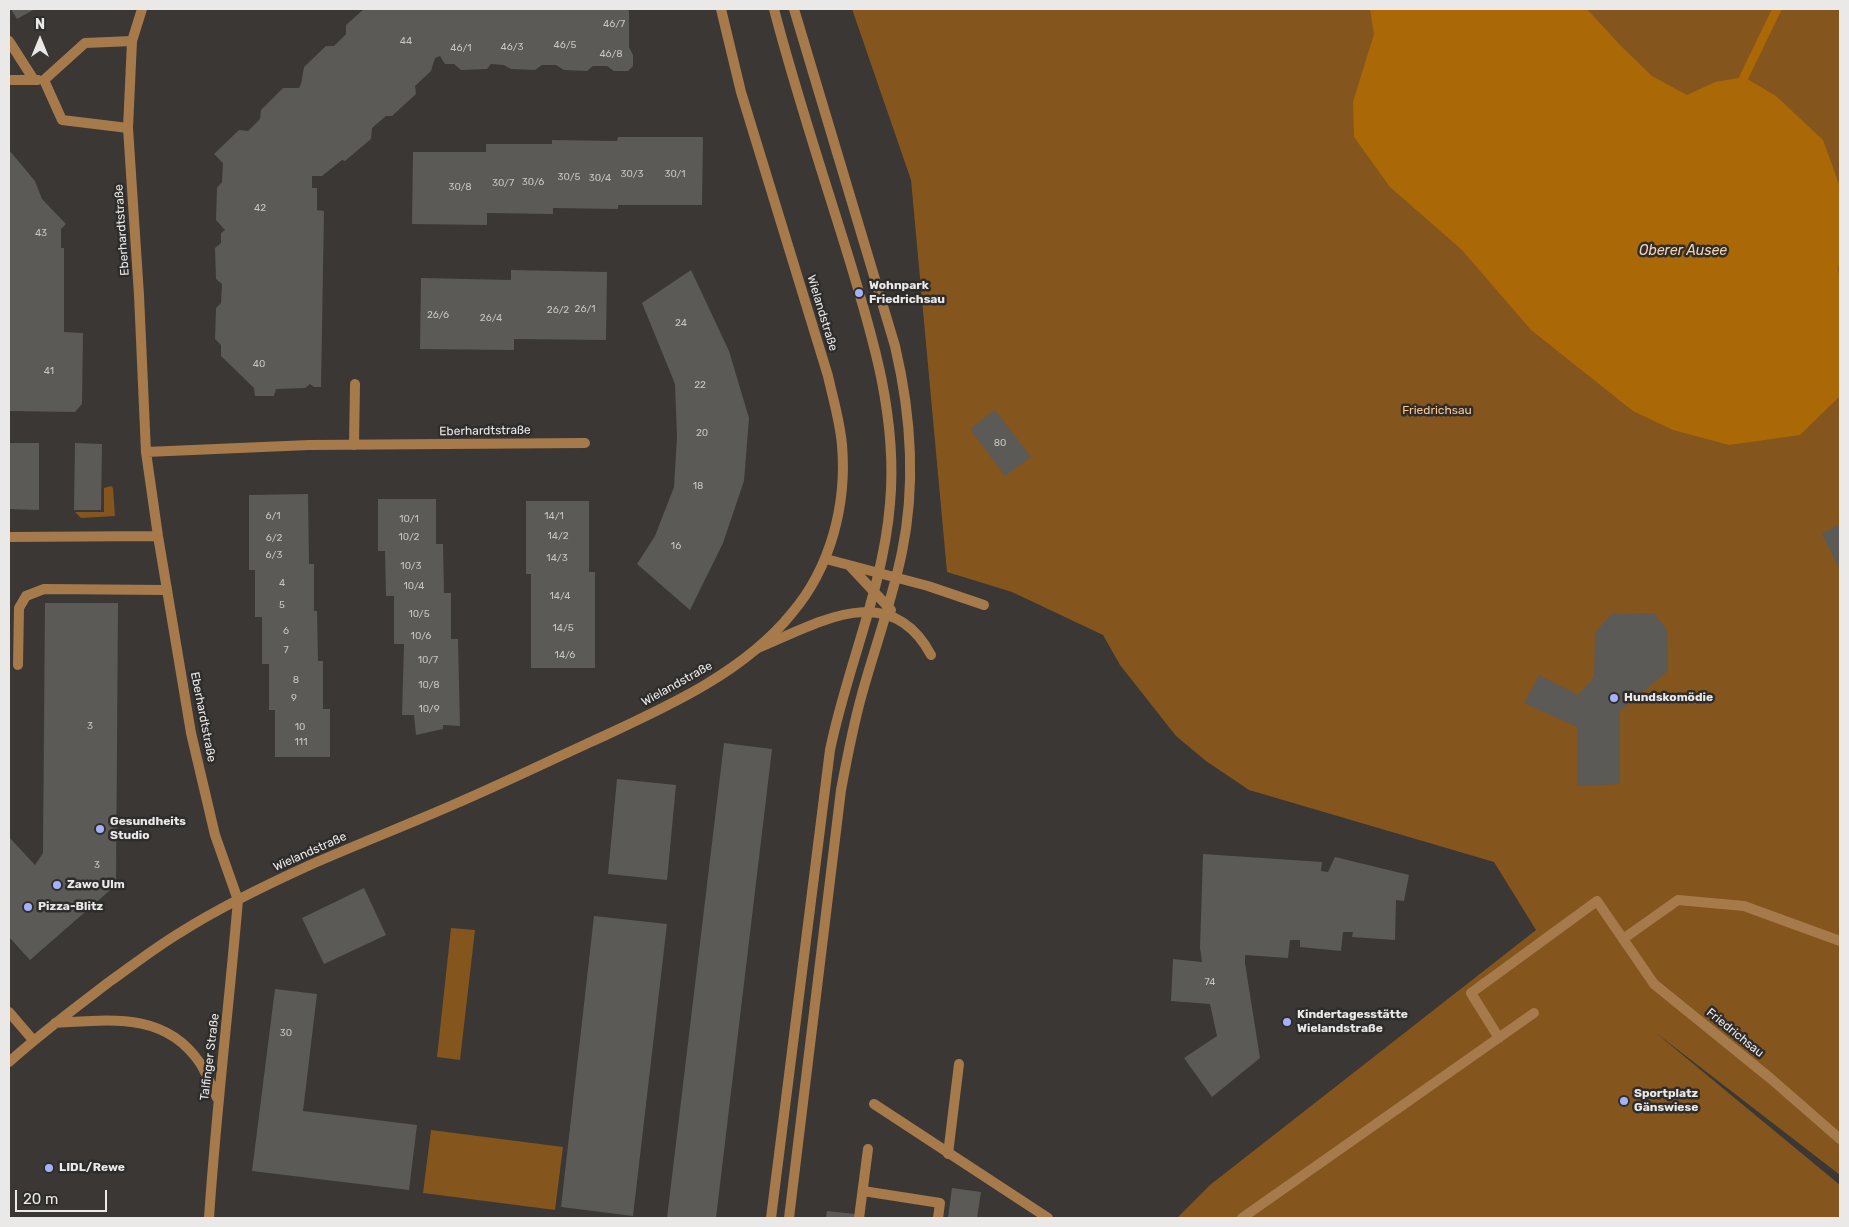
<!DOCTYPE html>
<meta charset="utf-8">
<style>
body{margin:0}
#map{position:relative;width:1849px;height:1227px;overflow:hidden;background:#3a3735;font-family:Rubik,sans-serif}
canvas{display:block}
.frame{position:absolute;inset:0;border:10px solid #eae9e8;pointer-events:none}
.north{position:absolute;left:15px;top:15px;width:50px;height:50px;-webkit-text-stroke:4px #2f2d2b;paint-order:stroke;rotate:0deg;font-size:14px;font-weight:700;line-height:20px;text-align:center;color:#eae9e8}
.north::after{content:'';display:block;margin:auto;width:18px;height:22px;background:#eae9e8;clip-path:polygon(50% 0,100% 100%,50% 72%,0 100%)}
.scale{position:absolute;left:15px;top:1190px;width:92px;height:22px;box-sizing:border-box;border:2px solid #eae9e8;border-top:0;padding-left:6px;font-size:15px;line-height:18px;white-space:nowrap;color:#eae9e8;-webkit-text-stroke:4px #2f2d2b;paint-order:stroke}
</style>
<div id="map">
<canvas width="1849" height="1227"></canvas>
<div class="frame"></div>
<div class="north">N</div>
<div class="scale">20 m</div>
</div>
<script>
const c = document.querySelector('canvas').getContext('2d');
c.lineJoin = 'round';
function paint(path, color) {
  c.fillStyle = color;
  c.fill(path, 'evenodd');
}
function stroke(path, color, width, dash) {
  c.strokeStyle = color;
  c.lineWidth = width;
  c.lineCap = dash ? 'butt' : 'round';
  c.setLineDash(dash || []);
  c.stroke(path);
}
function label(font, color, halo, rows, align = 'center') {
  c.font = font + ' Rubik,sans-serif';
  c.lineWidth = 5;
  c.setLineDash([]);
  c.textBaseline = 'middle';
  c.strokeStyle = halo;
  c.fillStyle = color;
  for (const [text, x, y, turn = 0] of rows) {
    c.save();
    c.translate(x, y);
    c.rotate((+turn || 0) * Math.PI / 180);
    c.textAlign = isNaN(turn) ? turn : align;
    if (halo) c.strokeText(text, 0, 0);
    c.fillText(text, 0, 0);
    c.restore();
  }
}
paint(new Path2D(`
 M 852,9 L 1840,9 L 1840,1175 L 1656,1033 L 1840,1185 L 1840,1218 L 1177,1218 L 1210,1185 L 1536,930 L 1494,862 L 1249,790 L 1206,761 L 1176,736 L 1120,665 L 1103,635 L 1012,592 L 947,572 L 911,180 Z
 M 111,486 L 113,488 L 115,516 L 81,518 L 75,512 L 104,512 L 104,488 Z
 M 451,928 L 475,930 L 460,1060 L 437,1057 Z
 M 431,1130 L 563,1147 L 555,1210 L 423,1193 Z`), '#84551d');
paint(new Path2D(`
 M 1370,9 L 1587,9 L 1621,46 L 1652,76 L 1687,95 L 1715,82 L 1744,77 L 1776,96 L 1823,140 L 1840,187 L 1840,261 L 1838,269 L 1840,279 L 1840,393 L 1839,397 L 1800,435 L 1729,445 L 1673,430 L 1633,411 L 1531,330 L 1462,250 L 1390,187 L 1354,137 L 1353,102 L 1374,34 Z`), '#aa6807');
stroke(new Path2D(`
 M 1744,77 L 1777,9`), '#aa6807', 9);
paint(new Path2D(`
 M 11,9 L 35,9 L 17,19 Z
 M 364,9 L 627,9 L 629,11 L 629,47 L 633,55 L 633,66 L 628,71 L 614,71 L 607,66 L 593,66 L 587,71 L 564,70 L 556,65 L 542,65 L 535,70 L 511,69 L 504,65 L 491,64 L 487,69 L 461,70 L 454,64 L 445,64 L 440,56 L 435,58 L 431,71 L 415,86 L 416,94 L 392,116 L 386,116 L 372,128 L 371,139 L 345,161 L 342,160 L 322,176 L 312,176 L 312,188 L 317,188 L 317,210 L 324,211 L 321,387 L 314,387 L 310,384 L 305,388 L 276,389 L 274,396 L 255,396 L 254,388 L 221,356 L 221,345 L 215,339 L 216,308 L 221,303 L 222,284 L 216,279 L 215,248 L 221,243 L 221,233 L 225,230 L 216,220 L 217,188 L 222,182 L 223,163 L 214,154 L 239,130 L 248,131 L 260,119 L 261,110 L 283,88 L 299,88 L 301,84 L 304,67 L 326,46 L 334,46 L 346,34 L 346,25 Z
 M 618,137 L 703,137 L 702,205 L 618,205 L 618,209 L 553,208 L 553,214 L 487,213 L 487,225 L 412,224 L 413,152 L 486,152 L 486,144 L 552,144 L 552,140 L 617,141 Z
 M 9,150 L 35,181 L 42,199 L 66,224 L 61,229 L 61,248 L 64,248 L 64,332 L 83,333 L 82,404 L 75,412 L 9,411 Z
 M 511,270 L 607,272 L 606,340 L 514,339 L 514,350 L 420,349 L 421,278 L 511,280 Z
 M 691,270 L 729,351 L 749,418 L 744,481 L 723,543 L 690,610 L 637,564 L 655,536 L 674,487 L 677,437 L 675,384 L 642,303 Z
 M 995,410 L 1031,457 L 1005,476 L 970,429 Z
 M 9,443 L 39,443 L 39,510 L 9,509 Z
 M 75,443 L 102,444 L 101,510 L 74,510 Z
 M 308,494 L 309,564 L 314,564 L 314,611 L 317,611 L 318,661 L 323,661 L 323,709 L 330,709 L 330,757 L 275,757 L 275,710 L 269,710 L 269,664 L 262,664 L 262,617 L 255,617 L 255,570 L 249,570 L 249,495 Z
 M 378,499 L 436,499 L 436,544 L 443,544 L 444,593 L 451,593 L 451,639 L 458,639 L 460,726 L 443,725 L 443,729 L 416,735 L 414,715 L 402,715 L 404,644 L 394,644 L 394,596 L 386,596 L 385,551 L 378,551 Z
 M 526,501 L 589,501 L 589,572 L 595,572 L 595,668 L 531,668 L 531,574 L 526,574 Z
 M 1840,524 L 1840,570 L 1822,534 Z
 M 45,603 L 118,603 L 116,885 L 30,960 L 9,937 L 9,837 L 35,865 L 43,853 Z
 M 1654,613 L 1667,630 L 1668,671 L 1620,711 L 1620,784 L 1577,786 L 1577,727 L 1524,703 L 1539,675 L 1578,695 L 1594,677 L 1595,633 L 1611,614 Z
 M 724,743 L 772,749 L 716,1218 L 667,1218 Z
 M 617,779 L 676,785 L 667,880 L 608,874 Z
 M 1203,854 L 1322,862 L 1321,871 L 1328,872 L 1335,857 L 1409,875 L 1404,901 L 1396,900 L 1395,940 L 1352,937 L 1353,932 L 1343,932 L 1341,951 L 1300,947 L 1300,940 L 1290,940 L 1288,958 L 1245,955 L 1245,963 L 1260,1058 L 1212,1097 L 1184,1058 L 1217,1036 L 1210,1004 L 1171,1001 L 1173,959 L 1202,962 L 1200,948 Z
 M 364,888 L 386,935 L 324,964 L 302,918 Z
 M 594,916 L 667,924 L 633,1216 L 561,1207 Z
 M 275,989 L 317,994 L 303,1111 L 417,1125 L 409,1190 L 252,1171 Z
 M 952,1188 L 981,1192 L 977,1218 L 948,1218 Z
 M 827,1211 L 855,1214 L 855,1218 L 826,1218 Z`), '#5c5a57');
stroke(new Path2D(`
 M 9,41 L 34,80
 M 9,80 L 38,80
 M 44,80 L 62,120 L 128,128
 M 44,80 L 85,43 L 132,41
 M 354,445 L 355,384
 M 826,559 L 928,586 L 984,605
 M 850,566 L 891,610
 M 758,648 C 818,623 890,578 931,655
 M 18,665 L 19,608 L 26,596 L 44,589 L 167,590
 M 1623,939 L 1678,900 L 1744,906 L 1840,941
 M 1499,1038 L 1471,993 L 1597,901 L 1654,984 L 1770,1078 L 1840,1139
 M 874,1104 L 1048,1218
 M 948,1154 L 959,1064
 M 863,1191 L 940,1203 L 938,1218
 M 771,1218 L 830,750 C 847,667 883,589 890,504 C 898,417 872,334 847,252 C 822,171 795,90 774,9
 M 789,1218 L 841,790 C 847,758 853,726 862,694 C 875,647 892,601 902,552 C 916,484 911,414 895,346 L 794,9
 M 859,1218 L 868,1149
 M 1242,1218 L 1534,1013`), '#a67a4b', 10);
stroke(new Path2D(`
 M 142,9 L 132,41 L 128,128 L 139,295 L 146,452 L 158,536 L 191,733 L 215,835 L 238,900
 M 146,452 L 309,445 L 585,443
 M 9,537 L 158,536
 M 9,1012 L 33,1040`), '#a67a4b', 10);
stroke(new Path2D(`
 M 55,1023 C 109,1020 165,1011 200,1063 C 207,1074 212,1087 217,1098
 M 9,1062 C 41,1033 75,1008 109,982 C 133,965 156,947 181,932 C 222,906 266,885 310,865 C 358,844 407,825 455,804 C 501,784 547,762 593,741 C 662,709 743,674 792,613 C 831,567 847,504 842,445 C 840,421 833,399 828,376 L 741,92 L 721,9
 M 209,1218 C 216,1112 229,1006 238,900`), '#a67a4b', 10);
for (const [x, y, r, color] of [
 [859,293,5,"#a5b1fc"],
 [1614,698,5,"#a5b1fc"],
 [100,829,5,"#a5b1fc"],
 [57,885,5,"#a5b1fc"],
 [28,907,5,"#a5b1fc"],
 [1287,1022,5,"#a5b1fc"],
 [1624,1101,5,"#a5b1fc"],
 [49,1168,5,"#a5b1fc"]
]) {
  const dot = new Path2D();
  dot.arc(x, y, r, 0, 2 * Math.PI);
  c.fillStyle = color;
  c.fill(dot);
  stroke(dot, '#2f2d2b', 2);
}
label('10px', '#c6c5c4', null, [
 ["46/7",614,24],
 ["44",406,41],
 ["46/5",565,45],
 ["46/3",512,47],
 ["46/1",461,48],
 ["46/8",611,54],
 ["30/3",632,174],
 ["30/1",675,174],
 ["30/5",569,177],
 ["30/4",600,178],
 ["30/6",533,182],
 ["30/7",503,183],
 ["30/8",460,187],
 ["42",260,208],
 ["43",41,233],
 ["26/1",585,309],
 ["26/2",558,310],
 ["26/6",438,315],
 ["26/4",491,318],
 ["24",681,323],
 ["40",259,364],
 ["41",49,371],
 ["22",700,385],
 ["20",702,433],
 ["80",1000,443],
 ["18",698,486],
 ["6/1",273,516],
 ["14/1",554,516],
 ["10/1",409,519],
 ["14/2",558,536],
 ["10/2",409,537],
 ["6/2",274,538],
 ["16",676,546],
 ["6/3",274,555],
 ["14/3",557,558],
 ["10/3",411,566],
 ["4",282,583],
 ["10/4",414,586],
 ["14/4",560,596],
 ["5",282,605],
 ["10/5",419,614],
 ["14/5",563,628],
 ["6",286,631],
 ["10/6",421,636],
 ["7",286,650],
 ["14/6",565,655],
 ["10/7",428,660],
 ["8",296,680],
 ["10/8",429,685],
 ["9",294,698],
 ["10/9",429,709],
 ["3",90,726],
 ["10",300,727],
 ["111",301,742],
 ["3",97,865],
 ["74",1210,982],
 ["30",286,1033]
]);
label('12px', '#eae9e8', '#2f2d2b', [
 ["Eberhardtstraße",122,230,-94],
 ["Wielandstraße",822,313,73],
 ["Eberhardtstraße",485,431,-1],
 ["Wielandstraße",677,684,-29],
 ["Eberhardtstraße",203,717,79],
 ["Wielandstraße",310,852,-24],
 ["Friedrichsau",1735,1033,39],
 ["Talfinger Straße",210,1057,-83]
]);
label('bold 12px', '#eae9e8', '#2f2d2b', [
 ["Wohnpark",869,286],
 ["Friedrichsau",869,300],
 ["Hundskomödie",1624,698],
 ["Gesundheits",110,822],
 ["Studio",110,836],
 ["Zawo Ulm",67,885],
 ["Pizza-Blitz",38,907],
 ["Kindertagesstätte",1297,1015],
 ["Wielandstraße",1297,1029],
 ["Sportplatz",1634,1094],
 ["Gänswiese",1634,1108],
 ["LIDL/Rewe",59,1168]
], 'left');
label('12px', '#fbc68f', '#2f2d2b', [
 ["Friedrichsau",1437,411]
]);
label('italic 14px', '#f8d4b0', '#2f2d2b', [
 ["Oberer Ausee",1683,251]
]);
</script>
